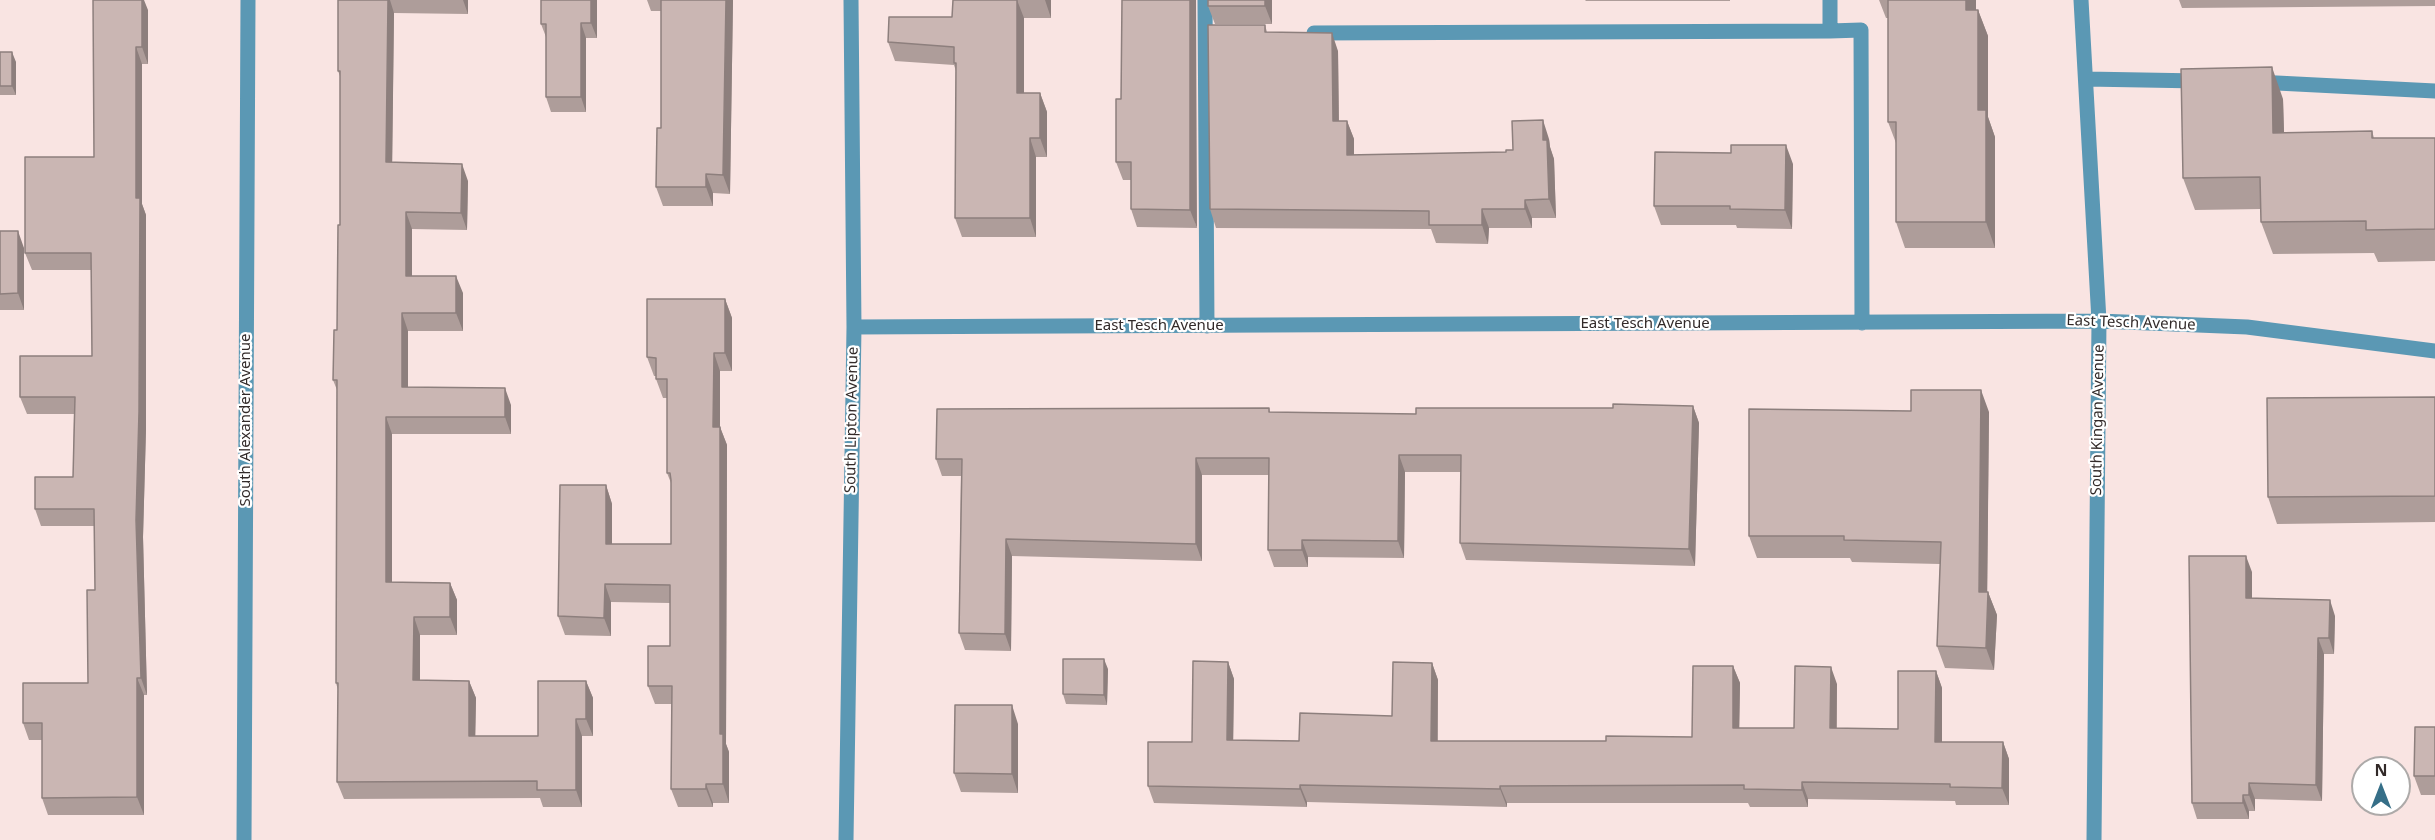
<!DOCTYPE html>
<style>
body{margin:0}
#map{position:relative;width:2435px;height:840px;overflow:hidden;background:#f9e4e2;font-family:"Noto Sans",sans-serif}
canvas{display:block}
.north{position:absolute;left:2351px;top:756px;width:60px;height:60px;box-sizing:border-box;background:#fff;border:2px solid #adaaa9;border-radius:50%;rotate:0deg;font-size:16px;font-weight:700;line-height:24px;text-align:center;color:#322a29}
.north::after{content:'';display:block;margin:auto;width:21px;height:27px;background:#366f88;clip-path:polygon(50% 0,100% 100%,50% 72%,0 100%)}
</style>
<div id="map">
<canvas width="2435" height="840"></canvas>
<div class="north">N</div>
</div>
<script>
const c = document.querySelector('canvas').getContext('2d');
c.lineJoin = 'round';
function stroke(path, color, width, dash) {
  c.strokeStyle = color;
  c.lineWidth = width;
  c.lineCap = dash ? 'butt' : 'round';
  c.setLineDash(dash || []);
  c.stroke(path);
}
function paint(path, color) {
  c.fillStyle = color;
  c.fill(path, 'evenodd');
}
function label(font, color, halo, rows, align = 'center') {
  c.font = font + ' "Noto Sans",sans-serif';
  c.lineWidth = 4.5;
  c.setLineDash([]);
  c.textBaseline = 'middle';
  c.strokeStyle = halo;
  c.fillStyle = color;
  for (const [text, x, y, turn = 0] of rows) {
    c.save();
    c.translate(x, y);
    c.rotate((+turn || 0) * Math.PI / 180);
    c.textAlign = isNaN(turn) ? turn : align;
    if (halo) c.strokeText(text, 0, 0);
    c.fillText(text, 0, 0);
    c.restore();
  }
}
stroke(new Path2D(`
 M 1205,0 L 1207,326
 M 2081,0 L 2099,321 L 2094,840
 M 1830,31 L 1861,30 L 1862,323
 M 1314,33 L 1830,31 L 1830,0
 M 2086,79 L 2200,81
 M 2257,82 L 2435,91
 M 854,327 L 2099,321 L 2247,327 L 2435,351
 M 244,840 L 248,0
 M 846,840 L 854,327 L 851,0`), '#5b98b4', 15);
paint(new Path2D(`
 M 338,0 L 468,0 L 468,14 L 394,13 L 392,162 L 468,181 L 467,230 L 412,229 L 412,276 L 463,293 L 463,331 L 408,331 L 408,387 L 511,405 L 511,434 L 392,434 L 392,582 L 450,583 L 457,600 L 457,635 L 420,635 L 420,680 L 469,681 L 476,698 L 475,736 L 538,736 L 586,681 L 593,698 L 593,736 L 582,736 L 582,807 L 543,807 L 540,798 L 344,799 L 337,782 L 338,690 L 336,683 L 337,390 L 333,380 L 337,330 L 340,225 L 340,76 L 338,71 Z
 M 541,0 L 597,0 L 597,38 L 586,38 L 586,112 L 551,112 L 546,97 L 546,37 L 541,24 Z
 M 647,0 L 733,0 L 730,194 L 713,193 L 713,206 L 663,206 L 656,187 L 661,128 L 661,11 L 651,11 Z
 M 953,0 L 1051,0 L 1051,18 L 1024,18 L 1024,93 L 1040,93 L 1047,112 L 1047,157 L 1036,157 L 1036,237 L 962,237 L 955,218 L 956,71 L 954,65 L 895,61 L 888,42 L 952,17 Z
 M 1122,0 L 1197,228 L 1137,227 L 1131,209 L 1131,180 L 1123,180 L 1116,162 L 1121,99 Z
 M 1208,0 L 1272,0 L 1272,24 L 1215,24 L 1208,6 Z
 M 1585,0 L 1730,0 L 1730,1 L 1586,1 Z
 M 1879,0 L 1976,0 L 1976,10 L 1978,10 L 1988,36 L 1988,117 L 1995,137 L 1995,248 L 1905,248 L 1896,222 L 1896,143 L 1888,122 L 1888,18 L 1886,18 Z
 M 2179,0 L 2435,0 L 2435,6 L 2182,8 Z
 M 148,10 L 148,64 L 142,64 L 142,204 L 146,215 L 146,429 L 143,537 L 147,695 L 144,695 L 144,815 L 48,815 L 42,798 L 42,740 L 29,740 L 23,723 L 88,683 L 95,590 L 95,526 L 41,526 L 35,509 L 73,477 L 74,414 L 27,414 L 20,397 L 92,356 L 91,270 L 32,270 L 25,253 L 94,157 Z
 M 1265,25 L 1267,32 L 1338,51 L 1339,121 L 1347,121 L 1354,139 L 1354,155 L 1506,152 L 1549,139 L 1550,147 L 1554,159 L 1556,218 L 1532,218 L 1532,228 L 1489,228 L 1488,244 L 1436,243 L 1431,229 L 1216,228 L 1210,209 Z
 M 0,52 L 16,62 L 16,95 L 0,95 Z
 M 2283,99 L 2284,133 L 2372,131 L 2374,138 L 2435,138 L 2435,261 L 2378,262 L 2374,253 L 2273,254 L 2261,222 L 2261,209 L 2195,210 L 2183,178 Z
 M 1793,164 L 1792,229 L 1737,228 L 1736,225 L 1661,225 L 1654,206 Z
 M 0,231 L 24,248 L 24,310 L 0,310 Z
 M 725,299 L 732,318 L 732,371 L 720,371 L 720,427 L 727,445 L 726,744 L 729,752 L 729,803 L 713,803 L 713,807 L 678,807 L 671,789 L 672,704 L 655,704 L 648,686 L 670,646 L 670,603 L 611,602 L 611,636 L 565,635 L 558,616 L 606,485 L 612,504 L 612,544 L 671,544 L 671,483 L 667,473 L 667,398 L 663,398 L 656,379 L 656,376 L 654,376 L 647,357 Z
 M 2435,397 L 2435,522 L 2277,524 L 2268,497 Z
 M 1693,406 L 1699,423 L 1695,566 L 1466,560 L 1460,543 L 1461,472 L 1405,472 L 1404,558 L 1308,557 L 1308,567 L 1274,567 L 1268,550 L 1269,475 L 1202,475 L 1202,561 L 1012,556 L 1011,651 L 965,650 L 959,633 L 961,476 L 942,476 L 936,459 L 1269,408 L 1270,412 L 1416,414 Z
 M 1989,412 L 1987,592 L 1988,592 L 1997,615 L 1994,670 L 1945,668 L 1937,646 L 1940,564 L 1852,562 L 1850,558 L 1757,558 L 1749,536 Z
 M 2252,572 L 2252,598 L 2335,616 L 2334,654 L 2324,654 L 2322,801 L 2255,799 L 2255,811 L 2249,811 L 2249,819 L 2197,819 L 2192,803 Z
 M 1228,662 L 1234,679 L 1233,740 L 1299,741 L 1392,716 L 1432,663 L 1438,680 L 1438,741 L 1606,741 L 1692,737 L 1733,666 L 1740,683 L 1739,728 L 1794,728 L 1837,684 L 1837,729 L 1898,729 L 1936,671 L 1942,688 L 1942,742 L 2003,742 L 2009,759 L 2009,805 L 1956,805 L 1955,801 L 1808,799 L 1808,807 L 1750,807 L 1748,803 L 1507,803 L 1507,807 L 1307,802 L 1307,807 L 1154,803 L 1148,786 L 1192,742 Z
 M 1108,669 L 1107,705 L 1066,704 L 1063,694 Z
 M 1018,724 L 1018,793 L 961,792 L 954,773 Z
 M 2435,727 L 2435,795 L 2421,795 L 2414,776 Z`), '#ae9d9a');
paint(new Path2D(`
 M 139,0 L 144,0 L 148,10 L 148,64 L 142,47 Z
 M 388,0 L 390,0 L 394,13 L 392,179 L 386,162 Z
 M 463,0 L 468,0 L 468,14 Z
 M 591,0 L 597,0 L 597,38 L 591,23 Z
 M 726,0 L 733,0 L 730,194 L 723,175 Z
 M 1017,0 L 1024,18 L 1024,112 L 1017,93 Z
 M 1045,0 L 1051,0 L 1051,18 Z
 M 1190,0 L 1196,0 L 1197,228 L 1190,210 Z
 M 1265,0 L 1272,0 L 1272,24 L 1265,6 Z
 M 1966,0 L 1976,0 L 1976,36 L 1966,10 Z
 M 1978,10 L 1988,36 L 1988,117 L 1995,137 L 1995,248 L 1986,222 L 1978,110 Z
 M 581,23 L 586,38 L 586,112 L 581,97 Z
 M 1332,33 L 1338,51 L 1339,139 L 1333,121 Z
 M 136,47 L 142,64 L 142,204 L 146,215 L 146,429 L 143,537 L 147,695 L 141,678 L 136,520 Z
 M 12,52 L 16,62 L 16,95 L 12,86 Z
 M 2272,67 L 2283,99 L 2285,165 L 2273,133 Z
 M 1040,93 L 1047,112 L 1047,157 L 1040,138 Z
 M 1543,120 L 1549,139 L 1550,147 L 1554,159 L 1556,218 L 1549,199 L 1543,140 Z
 M 1347,121 L 1354,139 L 1354,173 L 1347,155 Z
 M 1030,138 L 1036,157 L 1036,237 L 1030,218 Z
 M 1786,145 L 1793,164 L 1792,229 L 1785,210 Z
 M 462,164 L 468,181 L 467,230 L 461,213 Z
 M 706,174 L 713,193 L 713,206 L 706,187 Z
 M 1525,200 L 1532,218 L 1532,228 L 1525,209 Z
 M 1482,209 L 1489,228 L 1488,244 L 1482,225 Z
 M 406,212 L 412,229 L 412,293 L 406,276 Z
 M 18,231 L 24,248 L 24,310 L 18,293 Z
 M 456,276 L 463,293 L 463,331 L 456,313 Z
 M 725,299 L 732,318 L 732,371 L 725,353 Z
 M 402,313 L 408,331 L 408,404 L 402,387 Z
 M 714,353 L 720,371 L 720,445 L 713,427 Z
 M 505,388 L 511,405 L 511,434 L 505,417 Z
 M 1981,390 L 1989,412 L 1987,614 L 1979,592 Z
 M 1693,406 L 1699,423 L 1695,566 L 1689,549 Z
 M 386,417 L 392,434 L 392,599 L 386,582 Z
 M 720,427 L 727,445 L 726,744 L 729,752 L 729,803 L 723,784 L 720,734 Z
 M 1399,455 L 1405,472 L 1404,558 L 1398,541 Z
 M 1196,458 L 1202,475 L 1202,561 L 1196,544 Z
 M 606,485 L 612,504 L 612,563 L 606,544 Z
 M 1006,539 L 1012,556 L 1011,651 L 1005,634 Z
 M 1302,540 L 1308,557 L 1308,567 L 1302,550 Z
 M 2246,556 L 2252,572 L 2252,614 L 2246,598 Z
 M 450,583 L 457,600 L 457,635 L 450,617 Z
 M 605,584 L 611,602 L 611,636 L 604,618 Z
 M 1988,592 L 1997,615 L 1994,670 L 1986,648 Z
 M 2330,600 L 2335,616 L 2334,654 L 2329,638 Z
 M 414,617 L 420,635 L 420,697 L 413,680 Z
 M 2318,638 L 2324,654 L 2322,801 L 2316,785 Z
 M 1104,659 L 1108,669 L 1107,705 L 1104,695 Z
 M 1228,662 L 1234,679 L 1233,757 L 1227,740 Z
 M 1432,663 L 1438,680 L 1437,758 L 1431,741 Z
 M 1733,666 L 1740,683 L 1739,746 L 1733,728 Z
 M 1831,667 L 1837,684 L 1836,746 L 1830,728 Z
 M 1936,671 L 1942,688 L 1942,759 L 1935,742 Z
 M 137,678 L 144,695 L 144,815 L 137,797 Z
 M 469,681 L 476,698 L 475,753 L 469,736 Z
 M 586,681 L 593,698 L 593,736 L 586,719 Z
 M 1012,705 L 1018,724 L 1018,793 L 1012,774 Z
 M 576,719 L 582,736 L 582,807 L 576,790 Z
 M 2003,742 L 2009,759 L 2009,805 L 2002,788 Z
 M 1802,782 L 1808,799 L 1808,807 L 1802,790 Z
 M 2249,783 L 2255,799 L 2255,811 L 2249,795 Z
 M 706,784 L 713,803 L 713,807 L 706,789 Z
 M 1300,785 L 1307,802 L 1307,807 L 1300,789 Z
 M 1500,786 L 1507,803 L 1507,807 L 1500,789 Z
 M 2243,795 L 2249,811 L 2249,819 L 2243,803 Z`), '#8d7f7d');
const building = new Path2D(`
 M 93,0 L 142,0 L 142,47 L 136,47 L 136,198 L 140,198 L 139,412 L 136,520 L 141,678 L 137,678 L 137,797 L 42,798 L 42,723 L 23,723 L 23,683 L 88,683 L 87,590 L 95,590 L 94,509 L 35,509 L 35,477 L 73,477 L 75,397 L 20,397 L 20,356 L 92,356 L 91,253 L 25,253 L 25,157 L 94,157 Z
 M 338,0 L 388,0 L 386,162 L 462,164 L 461,213 L 406,212 L 406,276 L 456,276 L 456,313 L 402,313 L 402,387 L 505,388 L 505,417 L 386,417 L 386,582 L 450,583 L 450,617 L 414,617 L 413,680 L 469,681 L 469,736 L 538,736 L 538,681 L 586,681 L 586,719 L 576,719 L 576,790 L 537,790 L 537,781 L 337,782 L 338,683 L 336,683 L 337,380 L 333,380 L 334,330 L 337,330 L 338,225 L 340,225 L 340,71 L 338,71 Z
 M 541,0 L 591,0 L 591,23 L 581,23 L 581,97 L 546,97 L 546,24 L 541,24 Z
 M 661,0 L 726,0 L 723,175 L 706,174 L 706,187 L 656,187 L 657,128 L 661,128 Z
 M 953,0 L 1017,0 L 1017,93 L 1040,93 L 1040,138 L 1030,138 L 1030,218 L 955,218 L 956,63 L 954,63 L 954,47 L 888,42 L 889,17 L 952,17 Z
 M 1122,0 L 1190,0 L 1190,210 L 1131,209 L 1131,162 L 1116,162 L 1116,99 L 1121,99 Z
 M 1208,0 L 1265,0 L 1265,6 L 1208,6 Z
 M 1888,0 L 1966,0 L 1966,10 L 1978,10 L 1978,110 L 1986,110 L 1986,222 L 1896,222 L 1896,122 L 1888,122 Z
 M 1208,25 L 1265,25 L 1265,32 L 1332,33 L 1333,121 L 1347,121 L 1347,155 L 1506,152 L 1506,150 L 1513,150 L 1512,121 L 1543,120 L 1543,140 L 1547,140 L 1549,199 L 1525,200 L 1525,209 L 1482,209 L 1482,225 L 1429,225 L 1429,211 L 1210,209 Z
 M 0,52 L 12,52 L 12,86 L 0,86 Z
 M 2272,67 L 2273,133 L 2372,131 L 2372,138 L 2435,138 L 2435,229 L 2366,230 L 2366,221 L 2261,222 L 2260,177 L 2183,178 L 2181,69 Z
 M 1731,145 L 1786,145 L 1785,210 L 1730,209 L 1730,206 L 1654,206 L 1655,152 L 1731,153 Z
 M 0,231 L 18,231 L 18,293 L 0,294 Z
 M 647,299 L 725,299 L 725,353 L 714,353 L 713,427 L 720,427 L 720,734 L 723,734 L 723,784 L 706,784 L 706,789 L 671,789 L 672,686 L 648,686 L 648,646 L 670,646 L 670,585 L 605,584 L 604,618 L 558,616 L 560,485 L 606,485 L 606,544 L 671,544 L 671,480 L 670,473 L 667,473 L 667,379 L 656,379 L 656,358 L 647,357 Z
 M 1911,390 L 1981,390 L 1979,592 L 1988,592 L 1986,648 L 1937,646 L 1941,542 L 1844,540 L 1844,536 L 1749,536 L 1749,409 L 1911,411 Z
 M 2435,397 L 2435,496 L 2268,497 L 2267,398 Z
 M 1613,404 L 1693,406 L 1689,549 L 1460,543 L 1461,455 L 1399,455 L 1398,541 L 1302,540 L 1302,550 L 1268,550 L 1269,458 L 1196,458 L 1196,544 L 1006,539 L 1005,634 L 959,633 L 962,459 L 936,459 L 937,409 L 1269,408 L 1269,412 L 1416,414 L 1416,408 L 1613,408 Z
 M 2189,556 L 2246,556 L 2246,598 L 2330,600 L 2329,638 L 2318,638 L 2316,785 L 2249,783 L 2249,795 L 2243,795 L 2243,803 L 2192,803 Z
 M 1063,659 L 1104,659 L 1104,695 L 1063,694 Z
 M 1193,661 L 1228,662 L 1227,740 L 1299,741 L 1300,713 L 1392,716 L 1393,662 L 1432,663 L 1431,741 L 1606,741 L 1606,736 L 1692,737 L 1693,666 L 1733,666 L 1733,728 L 1794,728 L 1795,666 L 1831,667 L 1830,728 L 1898,729 L 1898,671 L 1936,671 L 1935,742 L 2003,742 L 2002,788 L 1950,787 L 1950,784 L 1802,782 L 1802,790 L 1744,789 L 1744,785 L 1500,786 L 1500,789 L 1300,785 L 1300,789 L 1148,786 L 1148,742 L 1192,742 Z
 M 955,705 L 1012,705 L 1012,774 L 954,773 Z
 M 2415,727 L 2435,727 L 2435,776 L 2414,776 Z`);
paint(building, '#cab6b3');
stroke(building, '#8d7f7d', 1.5);
label('15px', '#322a29', '#fff', [
 ["East Tesch Avenue",2131,323,2],
 ["East Tesch Avenue",1645,324],
 ["East Tesch Avenue",1159,326],
 ["South Alexander Avenue",246,420,-90],
 ["South Lipton Avenue",852,420,-89],
 ["South Kingan Avenue",2098,420,-89]
]);
</script>
